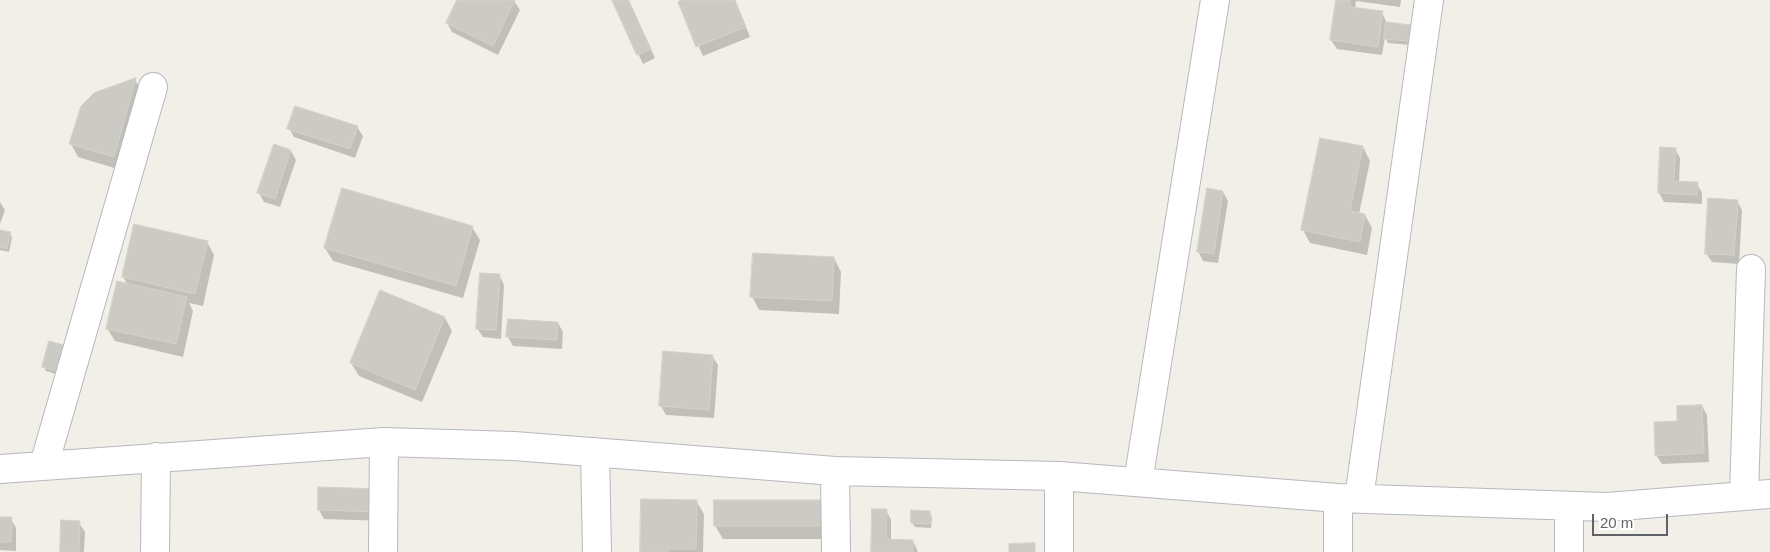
<!DOCTYPE html>
<style>
body{margin:0}
#map{position:relative;width:1770px;height:552px;overflow:hidden;background:#f1efe8;font-family:Arial,sans-serif}
canvas{display:block}
.scale{position:absolute;left:1592px;top:514px;width:76px;height:22px;box-sizing:border-box;border:2px solid #5f6368;border-top:0;padding-left:6px;font-size:15px;line-height:18px;white-space:nowrap;color:#5f6368;-webkit-text-stroke:4px #fff;paint-order:stroke}
</style>
<div id="map">
<canvas width="1770" height="552"></canvas>
<div class="scale">20 m</div>
</div>
<script>
const c = document.querySelector('canvas').getContext('2d');
c.lineJoin = 'round';
function paint(path, color) {
  c.fillStyle = color;
  c.fill(path, 'evenodd');
}
function stroke(path, color, width, dash) {
  c.strokeStyle = color;
  c.lineWidth = width;
  c.lineCap = dash ? 'butt' : 'round';
  c.setLineDash(dash || []);
  c.stroke(path);
}
paint(new Path2D(`
 M 458,0 L 514,1 L 520,10 L 498,55 L 452,32 L 447,23 Z
 M 613,0 L 629,0 L 655,58 L 643,64 Z
 M 685,0 L 735,0 L 750,37 L 703,56 L 679,2 Z
 M 1337,0 L 1401,0 L 1400,7 L 1356,1 L 1355,9 L 1382,12 L 1387,24 L 1410,26 L 1412,30 L 1411,45 L 1388,43 L 1385,37 L 1382,55 L 1337,49 L 1331,40 Z
 M 135,80 L 143,92 L 121,170 L 78,157 L 71,144 Z
 M 357,127 L 363,136 L 355,158 L 294,137 L 289,128 Z
 M 1363,147 L 1370,161 L 1359,214 L 1365,215 L 1372,228 L 1367,255 L 1310,243 L 1303,230 Z
 M 1675,149 L 1680,158 L 1679,183 L 1697,184 L 1702,193 L 1702,204 L 1664,202 L 1659,193 Z
 M 291,151 L 296,160 L 280,207 L 264,202 L 259,193 Z
 M 1223,192 L 1228,201 L 1218,263 L 1203,261 L 1198,251 Z
 M 1737,201 L 1742,210 L 1739,264 L 1712,262 L 1706,253 Z
 M 0,202 L 5,210 L 0,224 Z
 M 472,227 L 480,240 L 463,298 L 333,261 L 325,248 Z
 M 0,231 L 10,233 L 12,238 L 9,252 L 0,250 Z
 M 207,242 L 214,255 L 203,306 L 189,303 L 193,311 L 183,357 L 115,341 L 107,328 L 128,285 L 123,277 Z
 M 834,258 L 841,272 L 839,314 L 759,310 L 752,296 Z
 M 499,275 L 504,285 L 501,339 L 483,337 L 477,328 Z
 M 445,318 L 452,331 L 422,402 L 359,376 L 351,363 Z
 M 558,323 L 563,332 L 562,349 L 513,346 L 508,337 Z
 M 50,343 L 62,376 L 46,371 L 44,367 Z
 M 664,353 L 712,356 L 718,365 L 714,418 L 666,415 L 661,406 Z
 M 1702,406 L 1707,415 L 1709,462 L 1662,464 L 1656,455 L 1678,422 Z
 M 381,490 L 386,521 L 324,519 L 319,510 Z
 M 696,501 L 704,514 L 703,552 L 642,552 Z
 M 831,501 L 839,539 L 723,539 L 715,526 Z
 M 886,510 L 891,520 L 891,541 L 913,541 L 918,552 L 872,552 Z
 M 929,512 L 932,517 L 931,528 L 915,527 L 912,523 Z
 M 0,519 L 11,519 L 16,528 L 16,551 L 0,550 Z
 M 79,523 L 85,532 L 84,552 L 61,552 Z`), '#0003');
const building = new Path2D(`
 M 457,0 L 515,0 L 493,46 L 446,23 Z
 M 612,0 L 628,0 L 651,49 L 637,55 Z
 M 682,0 L 735,0 L 746,27 L 696,47 L 678,2 Z
 M 1336,0 L 1350,0 L 1350,7 L 1383,11 L 1378,47 L 1330,40 Z
 M 1386,22 L 1411,25 L 1409,41 L 1384,39 Z
 M 136,78 L 114,157 L 69,144 L 81,106 L 94,93 Z
 M 295,106 L 358,126 L 350,149 L 287,129 Z
 M 1320,138 L 1363,146 L 1350,211 L 1365,214 L 1360,242 L 1301,230 Z
 M 274,144 L 291,150 L 275,199 L 257,193 Z
 M 1660,147 L 1676,148 L 1674,181 L 1698,182 L 1697,195 L 1658,193 Z
 M 342,188 L 473,226 L 456,286 L 324,248 Z
 M 1207,188 L 1223,191 L 1214,254 L 1197,252 Z
 M 1708,198 L 1738,200 L 1734,255 L 1705,254 Z
 M 134,224 L 208,241 L 195,294 L 122,277 Z
 M 0,230 L 11,232 L 7,249 L 0,247 Z
 M 753,253 L 834,257 L 832,301 L 750,297 Z
 M 480,273 L 500,274 L 496,330 L 476,329 Z
 M 117,281 L 187,297 L 176,344 L 106,329 Z
 M 380,290 L 445,317 L 415,390 L 350,363 Z
 M 508,319 L 558,322 L 557,340 L 506,337 Z
 M 49,341 L 67,346 L 60,372 L 42,367 Z
 M 663,351 L 713,355 L 709,410 L 659,406 Z
 M 1702,405 L 1704,453 L 1655,456 L 1654,422 L 1677,421 L 1677,406 Z
 M 318,487 L 382,489 L 381,512 L 318,510 Z
 M 641,499 L 697,500 L 696,549 L 668,549 L 668,552 L 640,552 Z
 M 714,500 L 832,500 L 832,526 L 714,526 Z
 M 872,509 L 887,509 L 886,539 L 913,540 L 913,552 L 871,552 Z
 M 911,510 L 930,511 L 930,524 L 911,523 Z
 M 0,517 L 12,517 L 11,542 L 0,542 Z
 M 61,520 L 80,521 L 79,552 L 60,552 Z
 M 1035,543 L 1035,552 L 1009,552 L 1009,544 Z`);
paint(building, '#cccac5');
stroke(building, '#d6d1c6', 1);
const minor = new Path2D(`
 M 595,452 L 597,552
 M 44,465 L 153,87
 M 0,469 L 384,442 L 514,446 L 835,471 L 1059,476 L 1338,498 L 1607,507 L 1770,494
 M 835,471 L 836,552
 M 1059,476 L 1059,552
 M 1138,482 L 1215,0
 M 1744,496 L 1751,269
 M 1359,498 L 1429,0
 M 1569,506 L 1569,552
 M 155,552 L 156,457
 M 383,552 L 384,442
 M 1338,552 L 1338,498`);
stroke(minor, '#b5b8bc', 30);
stroke(minor, '#fff', 28);
</script>
